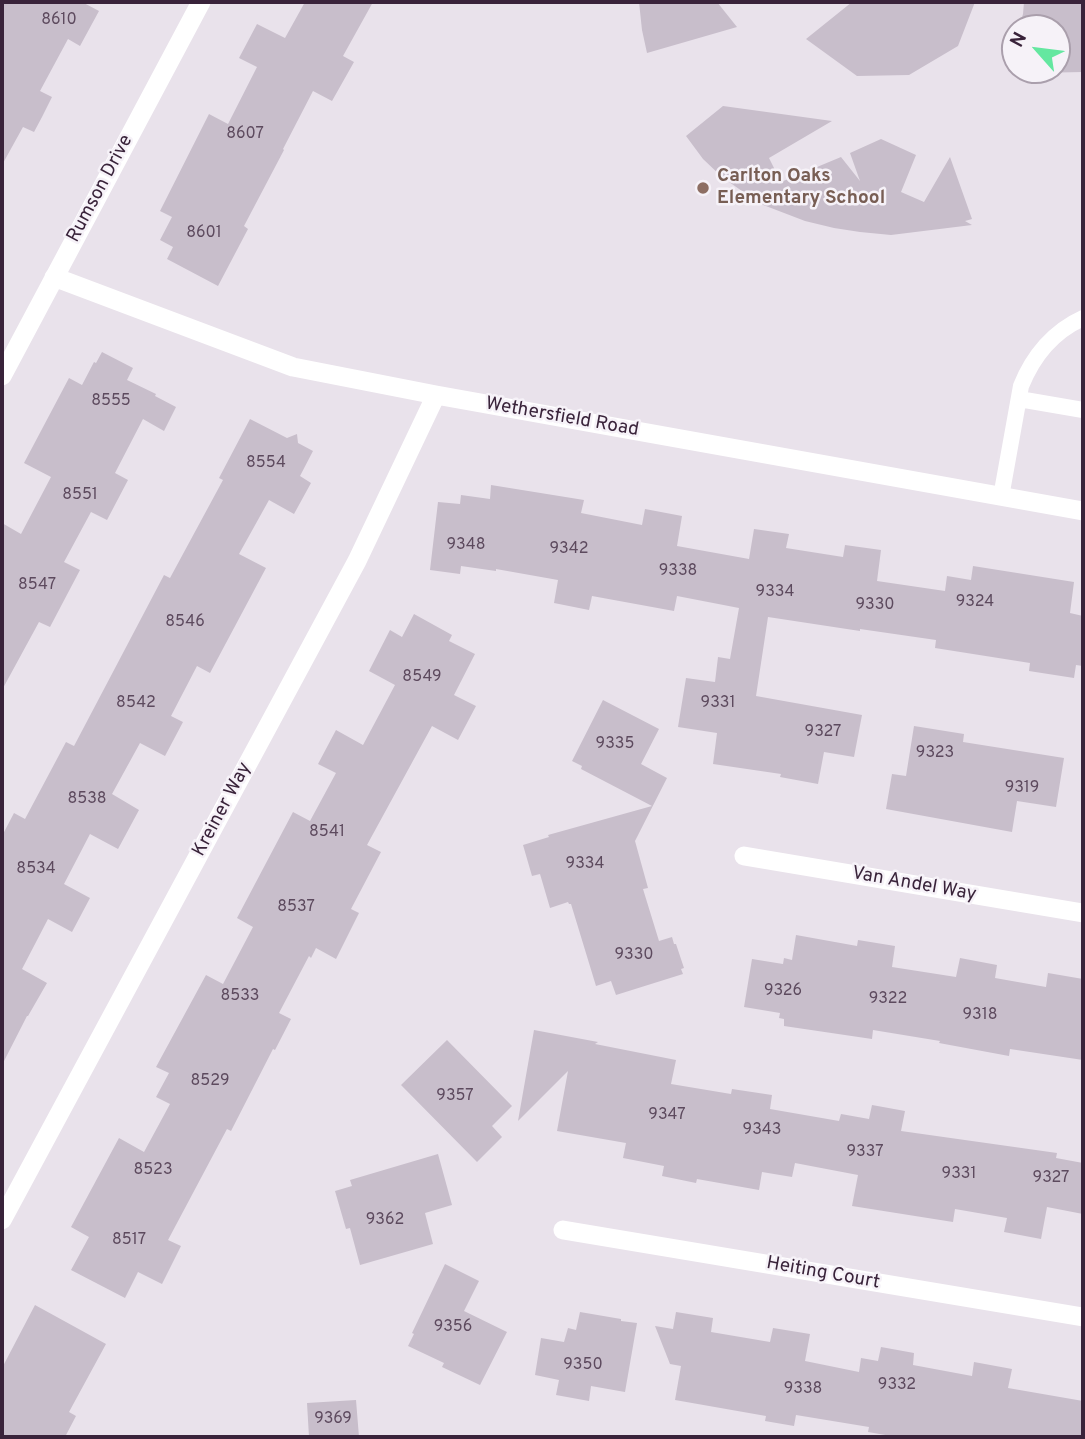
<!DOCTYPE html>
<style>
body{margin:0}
#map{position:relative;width:1085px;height:1439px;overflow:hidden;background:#e9e2eb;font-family:Overpass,sans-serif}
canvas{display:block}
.frame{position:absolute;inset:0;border:4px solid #39233a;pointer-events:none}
.north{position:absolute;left:1001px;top:14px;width:70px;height:70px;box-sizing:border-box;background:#f6f2f8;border:2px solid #aa9fac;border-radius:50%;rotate:298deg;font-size:19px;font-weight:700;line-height:28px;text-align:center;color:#39233a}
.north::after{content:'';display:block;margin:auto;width:24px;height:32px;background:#64e7a0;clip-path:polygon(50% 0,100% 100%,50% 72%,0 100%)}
</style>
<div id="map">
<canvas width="1085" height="1439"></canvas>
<div class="frame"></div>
<div class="north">N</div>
</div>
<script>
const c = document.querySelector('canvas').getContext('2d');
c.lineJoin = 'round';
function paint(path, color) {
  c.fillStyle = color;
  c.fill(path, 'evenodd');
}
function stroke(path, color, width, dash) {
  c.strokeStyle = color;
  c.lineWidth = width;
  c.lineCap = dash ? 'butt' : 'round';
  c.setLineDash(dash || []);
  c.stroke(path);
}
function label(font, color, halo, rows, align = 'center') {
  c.font = font + ' Overpass,sans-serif';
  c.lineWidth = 5;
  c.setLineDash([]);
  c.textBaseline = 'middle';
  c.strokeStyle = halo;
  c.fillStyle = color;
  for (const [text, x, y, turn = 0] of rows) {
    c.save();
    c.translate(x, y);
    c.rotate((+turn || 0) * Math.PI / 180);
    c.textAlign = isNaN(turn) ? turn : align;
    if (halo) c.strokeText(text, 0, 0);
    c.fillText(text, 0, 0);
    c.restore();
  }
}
paint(new Path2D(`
 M 2,2 L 82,2 L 99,11 L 80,46 L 68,39 L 40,91 L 52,97 L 42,117 L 34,132 L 23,127 L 2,165 Z
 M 305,2 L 373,2 L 343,56 L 354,62 L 332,101 L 313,91 L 283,149 L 284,150 L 244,226 L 248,229 L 218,286 L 167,259 L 173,247 L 160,240 L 172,217 L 160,211 L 209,114 L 228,124 L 257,67 L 239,58 L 257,24 L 285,38 Z
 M 639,2 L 717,2 L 737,27 L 647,53 L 642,30 Z
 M 852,2 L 975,2 L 958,46 L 909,75 L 857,76 L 806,39 Z
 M 1024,2 L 1083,2 L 1083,72 L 1034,73 L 1028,70 L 1057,70 L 1057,28 L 1019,28 L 1023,14 Z
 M 723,106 L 832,121 L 769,158 L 781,182 L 841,157 L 860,181 L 850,153 L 881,139 L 916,155 L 901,192 L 924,202 L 950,157 L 972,219 L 965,221 L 972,225 L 891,235 L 860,232 L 834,228 L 805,221 L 745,198 L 749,196 L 722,177 L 703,159 L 686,136 Z
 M 102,352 L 133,368 L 127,380 L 156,394 L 155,396 L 176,407 L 164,431 L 143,419 L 115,473 L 128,480 L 107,520 L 91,512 L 64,562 L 80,570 L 50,627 L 39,622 L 2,690 L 2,523 L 21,534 L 51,477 L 24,463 L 69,378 L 82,385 L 94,362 L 96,363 Z
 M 250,419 L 287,438 L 297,434 L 298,443 L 313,451 L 300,476 L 311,483 L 294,514 L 269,500 L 239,554 L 266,568 L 210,673 L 197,666 L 171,716 L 183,722 L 165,756 L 140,743 L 112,794 L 139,810 L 118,849 L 90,834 L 64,884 L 90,898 L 72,932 L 48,919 L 22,969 L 47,983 L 28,1016 L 27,1016 L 2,1065 L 2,836 L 14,813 L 25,819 L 66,742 L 74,746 L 164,575 L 170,578 L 223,480 L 219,478 Z
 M 491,485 L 584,500 L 581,513 L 642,525 L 645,509 L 682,516 L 677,546 L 749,559 L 754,529 L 789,534 L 786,548 L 843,557 L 845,545 L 881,550 L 877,581 L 945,591 L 947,576 L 971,580 L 973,566 L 1074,582 L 1070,613 L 1083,616 L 1083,666 L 1076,665 L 1074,678 L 1029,671 L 1030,663 L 935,648 L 936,640 L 860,629 L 860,631 L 768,617 L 756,696 L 862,715 L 854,757 L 824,752 L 818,784 L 780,777 L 781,774 L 713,764 L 717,733 L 678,727 L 686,678 L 715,682 L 718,657 L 730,659 L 739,608 L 677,596 L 674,611 L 592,596 L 589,610 L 554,603 L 558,580 L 496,569 L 496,571 L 461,566 L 460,574 L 430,570 L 438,502 L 460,504 L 461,495 L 490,499 Z
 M 414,614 L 452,635 L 449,641 L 475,654 L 454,695 L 476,706 L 458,740 L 432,726 L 367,845 L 381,852 L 351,909 L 359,913 L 336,959 L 316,948 L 311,958 L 309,956 L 279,1013 L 291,1019 L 275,1050 L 273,1049 L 231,1131 L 227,1129 L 168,1240 L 181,1246 L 162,1284 L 138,1272 L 125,1298 L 71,1270 L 89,1237 L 71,1227 L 119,1138 L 144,1152 L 170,1104 L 156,1097 L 169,1073 L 156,1067 L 206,975 L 223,984 L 253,927 L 237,918 L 293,812 L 310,821 L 336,773 L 318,764 L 336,730 L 363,745 L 395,685 L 369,671 L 390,630 L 402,637 Z
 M 603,700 L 659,729 L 641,764 L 667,778 L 635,841 L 648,888 L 643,889 L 659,941 L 672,937 L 674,944 L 676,944 L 684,968 L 681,969 L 683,974 L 616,995 L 611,981 L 596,986 L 571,904 L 569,904 L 568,902 L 550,908 L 540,874 L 532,876 L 523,845 L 549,837 L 548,835 L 652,806 L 581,769 L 582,766 L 572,761 Z
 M 914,726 L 964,734 L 963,742 L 1064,758 L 1056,807 L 1017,801 L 1012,832 L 886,809 L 892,774 L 906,776 Z
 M 796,935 L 857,946 L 858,940 L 895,946 L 892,967 L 956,977 L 960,958 L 997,965 L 995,978 L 1046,987 L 1048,973 L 1083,979 L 1083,1060 L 1010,1049 L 1009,1056 L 939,1043 L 940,1041 L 873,1030 L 872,1039 L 784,1026 L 784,1019 L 779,1018 L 780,1013 L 744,1007 L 752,959 L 783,964 L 784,958 L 792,960 Z
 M 534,1030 L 598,1042 L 595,1044 L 676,1060 L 671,1084 L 731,1094 L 732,1089 L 772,1095 L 770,1109 L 839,1121 L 841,1114 L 869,1119 L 872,1105 L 905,1111 L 901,1131 L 1057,1153 L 1056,1158 L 1083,1163 L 1083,1214 L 1047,1207 L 1041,1239 L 1004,1232 L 1007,1218 L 955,1209 L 953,1222 L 852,1206 L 858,1175 L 795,1163 L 792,1177 L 762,1172 L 759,1190 L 697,1179 L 696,1183 L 662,1176 L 664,1166 L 623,1158 L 626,1143 L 557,1131 L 568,1071 L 518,1121 Z
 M 447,1040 L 512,1106 L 492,1126 L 502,1137 L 477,1162 L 401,1085 Z
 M 438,1154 L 452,1205 L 425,1213 L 433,1244 L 360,1265 L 350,1228 L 346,1229 L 335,1191 L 352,1186 L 350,1180 Z
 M 445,1264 L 479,1281 L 464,1311 L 507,1332 L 480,1385 L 442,1367 L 444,1363 L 408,1346 L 414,1334 L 412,1333 Z
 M 35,1305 L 106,1344 L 69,1412 L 76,1416 L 65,1437 L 2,1437 L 2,1368 Z
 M 580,1312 L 621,1319 L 621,1321 L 637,1323 L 625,1392 L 591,1386 L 589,1401 L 556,1395 L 559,1380 L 535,1375 L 541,1338 L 564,1342 L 568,1328 L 576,1330 Z
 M 676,1312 L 713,1318 L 711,1332 L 770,1342 L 773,1328 L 810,1334 L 805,1361 L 859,1372 L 861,1358 L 878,1361 L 881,1347 L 914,1353 L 913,1365 L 972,1376 L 974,1362 L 1012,1369 L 1008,1388 L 1083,1401 L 1083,1437 L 897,1437 L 868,1432 L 869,1427 L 796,1415 L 794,1426 L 765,1421 L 766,1416 L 675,1400 L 681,1366 L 670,1364 L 655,1326 L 673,1329 Z
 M 356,1400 L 359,1437 L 309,1437 L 307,1403 Z`), '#c8becb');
stroke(new Path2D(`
 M 1019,399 L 1083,410
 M 1001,497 L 1021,386 C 1033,356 1054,331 1083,318`), '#fff', 16);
stroke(new Path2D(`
 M 54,277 L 293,367 L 436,395 L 1083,511
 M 2,376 L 201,2
 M 744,856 L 1083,913
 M 2,1220 L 357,561 L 436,395
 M 563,1230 L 1083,1317`), '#fff', 19);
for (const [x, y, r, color] of [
 [703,188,7,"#8d6e63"]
]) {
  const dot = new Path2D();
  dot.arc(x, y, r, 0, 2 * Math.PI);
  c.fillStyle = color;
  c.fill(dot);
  stroke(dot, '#f6f2f8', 2.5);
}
label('16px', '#5d4a5e', null, [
 ["8610",59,21],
 ["8607",245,135],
 ["8601",204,234],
 ["8555",111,402],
 ["8554",266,464],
 ["8551",80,496],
 ["9348",466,546],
 ["9342",569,550],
 ["9338",678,572],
 ["8547",37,586],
 ["9334",775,593],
 ["9324",975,603],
 ["9330",875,606],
 ["8546",185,623],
 ["8549",422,678],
 ["8542",136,704],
 ["9331",718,704],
 ["9327",823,733],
 ["9335",615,745],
 ["9323",935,754],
 ["9319",1022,789],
 ["8538",87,800],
 ["8541",327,833],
 ["9334",585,865],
 ["8534",36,870],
 ["8537",296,908],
 ["9330",634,956],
 ["9326",783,992],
 ["8533",240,997],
 ["9322",888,1000],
 ["9318",980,1016],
 ["8529",210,1082],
 ["9357",455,1097],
 ["9347",667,1116],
 ["9343",762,1131],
 ["9337",865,1153],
 ["8523",153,1171],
 ["9331",959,1175],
 ["9327",1051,1179],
 ["9362",385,1221],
 ["8517",129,1241],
 ["9356",453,1328],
 ["9350",583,1366],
 ["9332",897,1386],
 ["9338",803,1390],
 ["9369",333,1420]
]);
label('bold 19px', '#785e54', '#f6f2f8', [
 ["Carlton Oaks",717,177],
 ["Elementary School",717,199]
], 'left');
label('19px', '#39233a', '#f6f2f8', [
 ["Rumson Drive",101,189,-62],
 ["Wethersfield Road",562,418,10],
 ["Kreiner Way",223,810,-62],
 ["Van Andel Way",914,885,10],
 ["Heiting Court",823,1274,10]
]);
</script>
